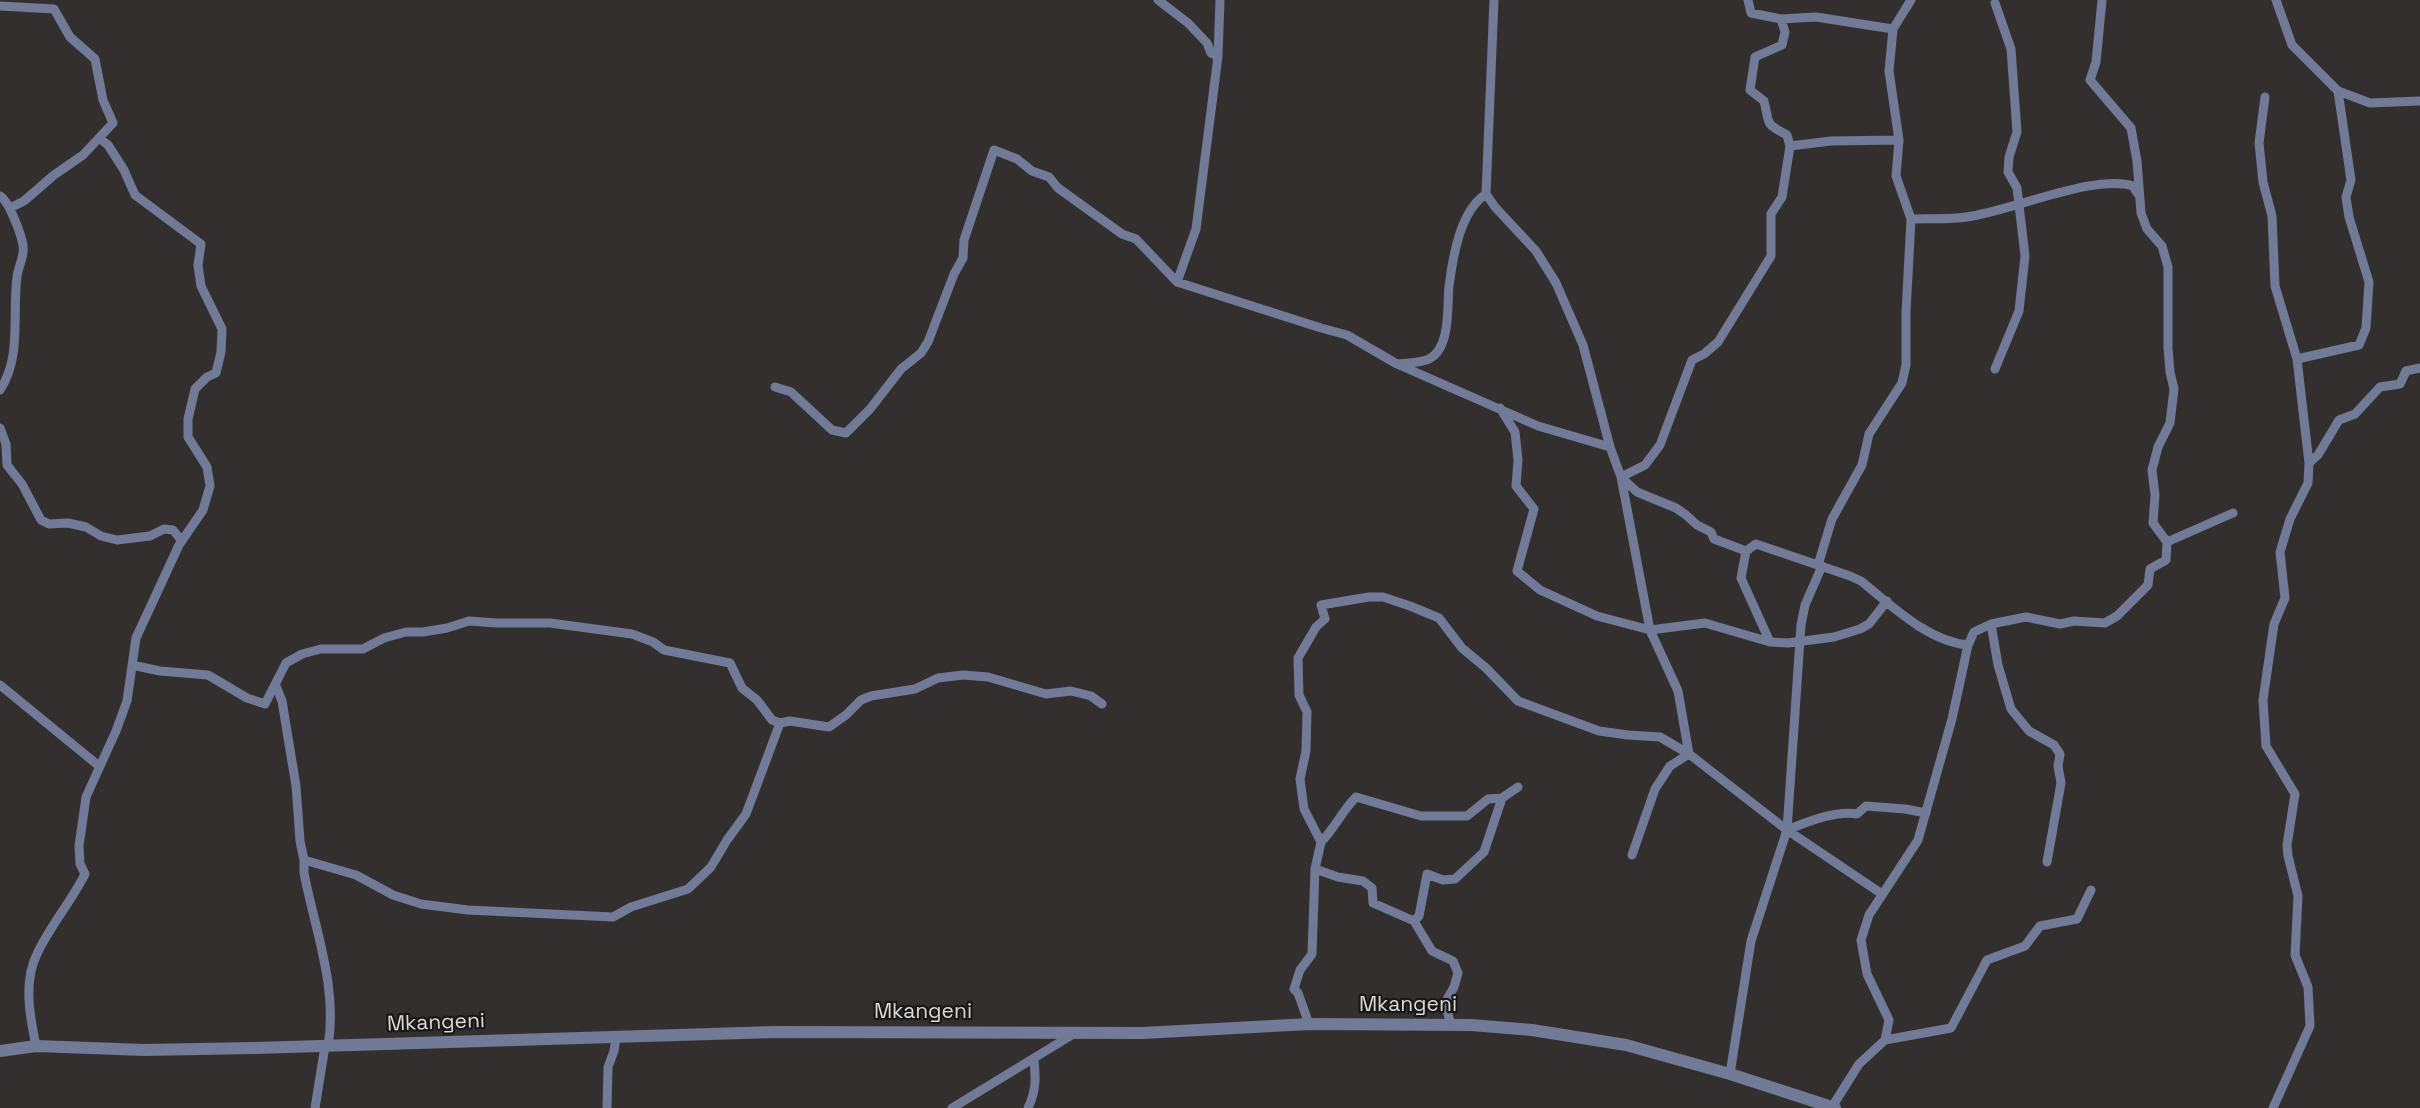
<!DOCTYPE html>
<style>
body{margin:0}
canvas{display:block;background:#332f2e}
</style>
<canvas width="2420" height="1108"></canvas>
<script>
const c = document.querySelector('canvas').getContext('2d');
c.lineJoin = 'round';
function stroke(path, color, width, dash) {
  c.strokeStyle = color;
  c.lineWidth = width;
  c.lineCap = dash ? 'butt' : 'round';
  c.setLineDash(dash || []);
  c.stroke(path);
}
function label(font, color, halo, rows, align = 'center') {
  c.font = font + ' "Space Grotesk",sans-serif';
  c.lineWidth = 4.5;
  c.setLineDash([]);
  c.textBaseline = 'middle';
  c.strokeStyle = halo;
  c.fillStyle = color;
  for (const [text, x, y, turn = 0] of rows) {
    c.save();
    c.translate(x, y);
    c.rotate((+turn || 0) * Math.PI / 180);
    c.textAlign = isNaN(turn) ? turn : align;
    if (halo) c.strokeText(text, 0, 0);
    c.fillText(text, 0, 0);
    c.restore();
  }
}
stroke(new Path2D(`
 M 1158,0 L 1188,23 L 1207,43 L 1211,53 L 1218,56
 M 1494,0 L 1486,194 L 1495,207 L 1536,251 L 1556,283 L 1583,345 L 1610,447 L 1621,477 L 1650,630 L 1678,691 L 1689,754 L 1787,830 L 1882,894
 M 1748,0 L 1751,13 L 1781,19 L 1816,17 L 1893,29
 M 2102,0 L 2096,62 L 2090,80 L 2131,128 L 2137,161 L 2141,213 L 2147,229 L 2162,246 L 2168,267 L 2168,348 L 2170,372 L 2174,389 L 2170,423 L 2158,447 L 2152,470 L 2155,495 L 2153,523 L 2167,542
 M 2276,0 L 2292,45 L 2338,91 L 2370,103 L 2420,101
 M 0,6 L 54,9 L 70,37 L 95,59 L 103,100 L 113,123 L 83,155 L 54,175 L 24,201 L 10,208
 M 1781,19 L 1785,32 L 1782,45 L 1755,57 L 1750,90 L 1764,101 C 1770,125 1764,123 1787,135 L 1790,146 L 1831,141 L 1899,140
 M 2265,97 L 2259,143 L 2263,182 L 2272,216 L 2275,286 L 2297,359 L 2309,463
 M 0,196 C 9,201 21,234 23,245 C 25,257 18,266 17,277 C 12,314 22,357 0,390
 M 1911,219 C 1929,218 1948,220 1966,217 C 2009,212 2095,173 2133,186 L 2138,194
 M 1177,282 L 1196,229 L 1218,56 L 1220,0
 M 2297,359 L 2359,345 L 2366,328 L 2369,282 L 2349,217 L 2346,197 L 2351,180 L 2338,91
 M 1397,364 C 1406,363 1421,363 1429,359 C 1451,348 1447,306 1449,286 C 1453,256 1460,211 1486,194
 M 1995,369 L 2019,311 L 2025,256 L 2017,188 L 2008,172 L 2009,157 L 2017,132 L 2011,49 L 1995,3
 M 775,387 L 791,392 L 832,430 L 846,433 L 870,409 L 901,369 L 921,353 L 928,342 L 954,274 L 963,258 L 964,240 L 994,150 L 1017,159 L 1032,171 L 1049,177 L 1058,188 L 1122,234 L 1136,239 L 1177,282 L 1321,328 L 1347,335 L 1397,364 L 1538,426 L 1610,447
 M 1500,408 L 1515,432 L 1518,460 L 1516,486 L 1534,509 L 1517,571 L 1540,590 L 1597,616 L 1650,630 L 1705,623 L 1770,642 L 1788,643 L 1834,637 L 1860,629 L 1869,624 L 1887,601
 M 0,428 L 6,444 L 7,465 L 22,484 L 41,520 L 49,524 L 68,523 L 86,527 L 101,536 L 117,540 L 150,536 L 164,529 L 173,530 L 182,541
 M 1746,551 L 1756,544 L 1850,576 L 1861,581 C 1891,605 1927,641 1968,645
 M 1818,565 L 1832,519 L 1862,465 L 1869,434 L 1902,383 L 1906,365 L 1906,312 L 1911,219 L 1896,176 L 1899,140 L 1889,71 L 1893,29 L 1911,0
 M 1991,624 L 1998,665 L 2011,709 L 2029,731 L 2054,745 L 2060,754 L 2058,766 L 2061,783 L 2047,862
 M 1770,642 L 1741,578 L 1746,551 L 1714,539 L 1711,532 L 1697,525 L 1686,515 L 1676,508 L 1637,492 L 1621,477 L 1645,465 L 1660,445 L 1692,360 L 1704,354 L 1718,342 L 1771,256 L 1771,214 L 1782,197 L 1790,146
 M 132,665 L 160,671 L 208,675 L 247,698 L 265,704 L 286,663 L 302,654 L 321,649 L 363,649 L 384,638 L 406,632 L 423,632 L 447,628 L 469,621 L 496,623 L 550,623 L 632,634 L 653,642 L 664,650 L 730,663 L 742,688 L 757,700 L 772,720 L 780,723 L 790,721 L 829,727 L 846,715 L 861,700 L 871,696 L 915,689 L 938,678 L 963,675 L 988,677 L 1046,694 L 1071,691 L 1091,696 L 1102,704
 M 0,685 L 99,766
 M 276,686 L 282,701 L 296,786 L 300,841 L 304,860 L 304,873 C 315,930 338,988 328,1046
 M 1787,830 C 1807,822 1836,810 1857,814 L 1866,806 L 1905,809 L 1926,813
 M 1321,842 C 1335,828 1342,811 1356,797 L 1421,816 L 1467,816 L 1488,799 L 1502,798 L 1518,787
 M 304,860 L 356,875 L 393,895 L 421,904 L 468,910 L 613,917 L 631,907 L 688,889 L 711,867 L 727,840 L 746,814 L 780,723
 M 1315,869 L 1338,877 L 1363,881 L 1372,888 L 1373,903 L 1414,921 L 1432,951 L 1453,961 L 1458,973 L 1454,987 L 1445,1003 L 1451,1025
 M 1414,921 L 1419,916 L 1427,874 L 1443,880 L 1455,879 L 1484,852 L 1502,798
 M 1309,1024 L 1298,993 L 1294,989 L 1300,970 L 1312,954 L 1315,869 L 1321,842 L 1304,809 L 1300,779 L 1306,751 L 1307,712 L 1299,695 L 1298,658 L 1316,627 L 1325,619 L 1321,605 L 1369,597 L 1383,597 L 1410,606 L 1439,618 L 1462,648 L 1486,668 L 1518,701 L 1599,731 L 1628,735 L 1660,737 L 1689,754 L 1670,766 L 1655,789 L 1632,855
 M 1885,1040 L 1951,1028 L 1987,960 L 2025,946 L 2040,926 L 2077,919 L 2091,890
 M 36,1046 C 30,1017 23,982 37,954 C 50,926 71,902 85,874 L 80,864 L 79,846 L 86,797 L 116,731 L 127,701 L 136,638 L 179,545 L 203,510 L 210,486 L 207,467 L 188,437 L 188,419 L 195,389 L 207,377 L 216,373 L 221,352 L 222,329 L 201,286 L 198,265 L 201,244 L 135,195 L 124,170 L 108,145 L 99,138
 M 1730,1074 L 1751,941 L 1787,830 L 1801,625 L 1805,605 L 1822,566
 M 1832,1107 L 1859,1064 L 1885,1040 L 1889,1020 L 1867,974 L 1861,940 L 1869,915 L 1918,840 L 1952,719 L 1968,645 L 1974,632 L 1991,624 L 2026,617 L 2060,624 L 2074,621 L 2105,623 L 2117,616 L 2148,585 L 2150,569 L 2166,560 L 2167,542 L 2233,513
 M 315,1108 L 325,1046
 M 607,1108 L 608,1067 L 614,1051 L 616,1037
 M 952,1108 L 1075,1033
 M 1028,1108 C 1036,1091 1036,1078 1034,1060
 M 2273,1108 L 2310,1026 L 2308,987 L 2295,955 L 2298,896 L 2288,856 L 2287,845 L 2295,794 L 2266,746 L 2263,700 L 2274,624 L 2285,598 L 2280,552 L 2290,519 L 2308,483 L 2309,463 L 2318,455 L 2339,420 L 2355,414 L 2380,387 L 2400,384 L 2406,371 L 2420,368`), '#717a96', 9);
stroke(new Path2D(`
 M 0,1051 L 36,1046 L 144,1050 L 255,1048 L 775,1032 L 1143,1033 L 1309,1024 L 1471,1025 L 1532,1030 L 1626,1045 L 1730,1074 L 1835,1108`), '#717a96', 12);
label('21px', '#dddada', '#191817', [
 ["Mkangeni",1408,1005],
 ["Mkangeni",923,1012],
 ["Mkangeni",436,1023,-2]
]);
</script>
